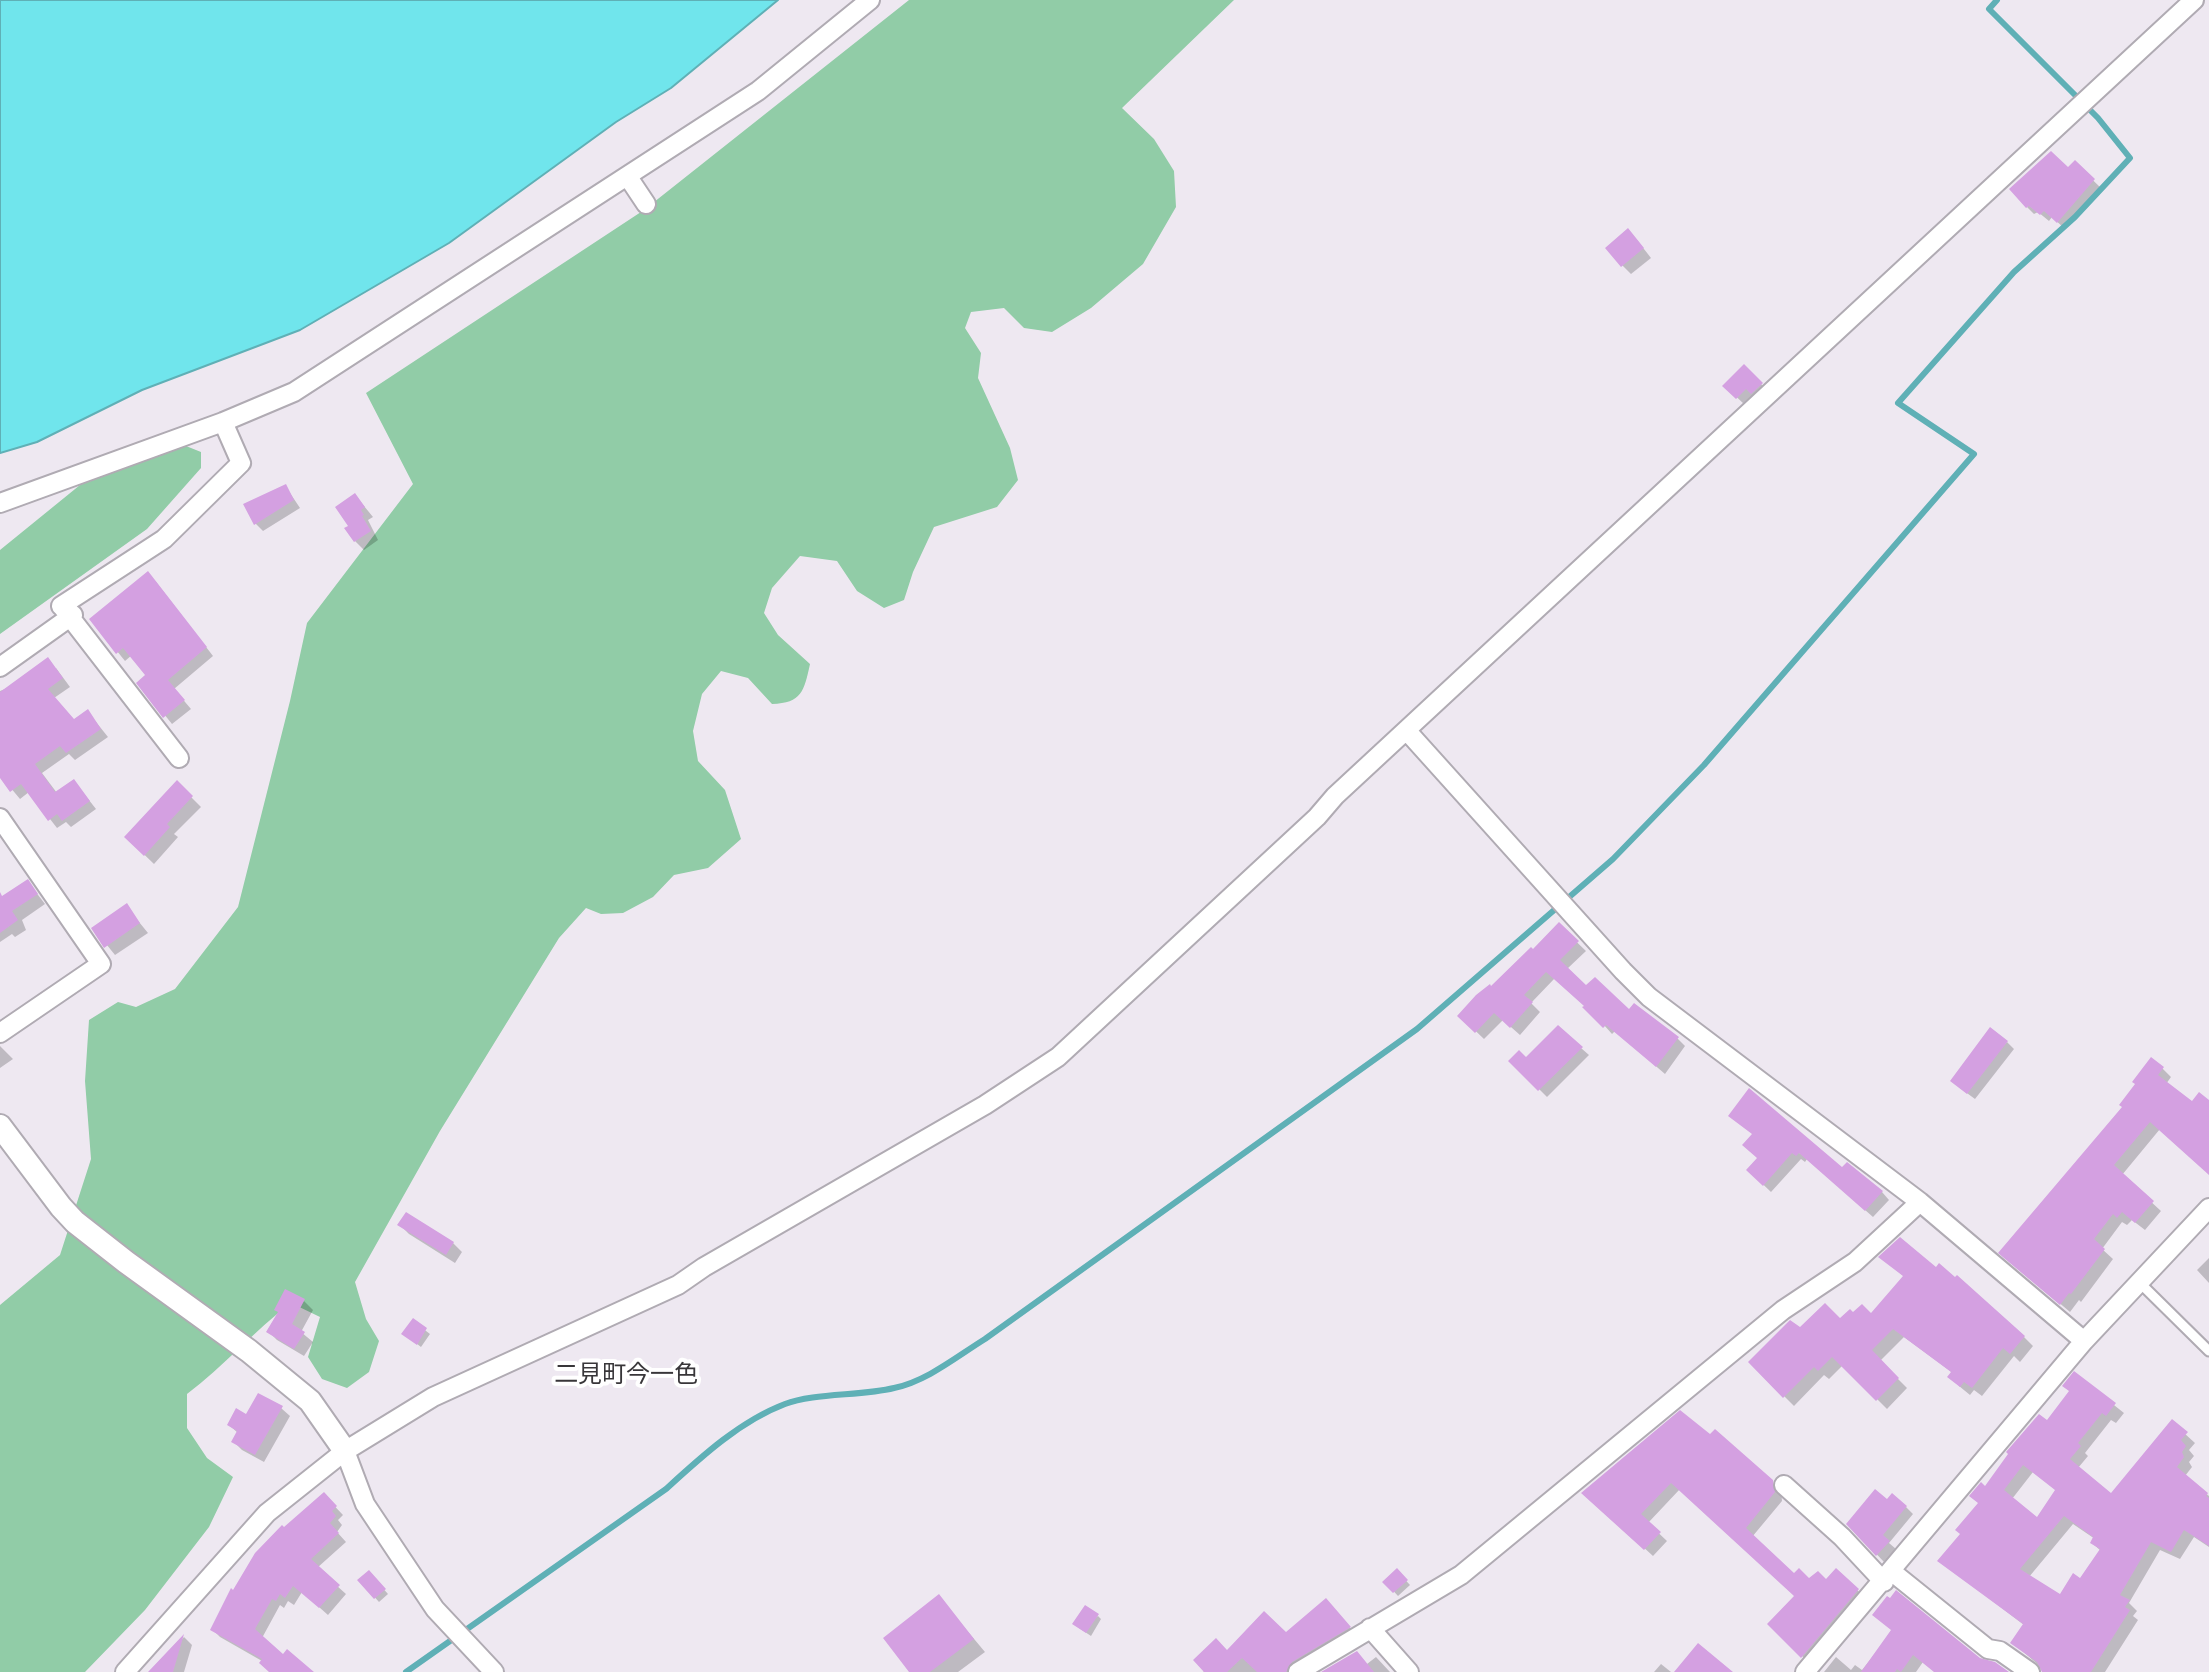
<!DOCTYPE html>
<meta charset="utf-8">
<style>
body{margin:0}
canvas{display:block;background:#eee8f1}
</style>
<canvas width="2209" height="1672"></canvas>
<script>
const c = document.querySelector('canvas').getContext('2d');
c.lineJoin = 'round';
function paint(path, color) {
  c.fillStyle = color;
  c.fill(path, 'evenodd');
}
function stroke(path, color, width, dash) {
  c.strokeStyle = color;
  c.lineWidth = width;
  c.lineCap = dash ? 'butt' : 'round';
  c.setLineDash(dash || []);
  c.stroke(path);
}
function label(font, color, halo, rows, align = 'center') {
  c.font = font + ' Bitter,"Noto Sans JP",serif';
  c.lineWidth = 8;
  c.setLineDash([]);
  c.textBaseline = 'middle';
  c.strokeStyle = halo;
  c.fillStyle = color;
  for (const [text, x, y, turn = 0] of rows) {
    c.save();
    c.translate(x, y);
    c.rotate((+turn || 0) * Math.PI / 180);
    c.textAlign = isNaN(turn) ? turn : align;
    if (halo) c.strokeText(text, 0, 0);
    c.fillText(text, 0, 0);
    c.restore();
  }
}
paint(new Path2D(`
 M 909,0 L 1234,0 L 1122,108 L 1154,139 L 1174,171 L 1176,207 L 1143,264 L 1091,308 L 1052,332 L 1024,328 L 1004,308 L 971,312 L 965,328 L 981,353 L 978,378 L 1010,448 L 1018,480 L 997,507 L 934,527 L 913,572 L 904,600 L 884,608 L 857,591 L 837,561 L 800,556 L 772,588 L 764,613 L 778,635 L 810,664 C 804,691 802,703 772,704 L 748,678 L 721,671 L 702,694 L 693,731 L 698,761 L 725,790 L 741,839 L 708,868 L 674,875 L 653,897 L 623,913 L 601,914 L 586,908 L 559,938 L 440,1131 L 355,1282 L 366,1319 L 379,1341 L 369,1372 L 347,1388 L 322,1379 L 308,1357 L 320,1317 L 291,1303 C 254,1331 224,1366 187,1394 L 187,1428 L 207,1458 L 233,1477 L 209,1527 L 145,1610 L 85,1672 L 0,1672 L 0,1305 L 60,1255 L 91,1159 L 85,1081 L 89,1020 L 118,1002 L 136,1007 L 175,989 L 238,907 L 290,701 L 307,623 L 413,484 L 366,393 L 644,210 Z
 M 186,446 L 201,452 L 201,468 L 147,529 L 0,634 L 0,550 L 80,485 Z`), '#91cca7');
const water = new Path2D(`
 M 0,0 L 778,0 L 671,88 L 616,122 L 449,243 L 300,330 L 142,390 L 37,442 L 0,453 Z`);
paint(water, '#70e5ec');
stroke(water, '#5fb0b6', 2);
paint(new Path2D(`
 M 2075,163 L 2101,188 L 2065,229 L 2052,217 L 2049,221 L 2038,212 L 2034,214 L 2027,207 Z
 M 1637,240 L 1651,258 L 1631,274 L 1622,265 Z
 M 1744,367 L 1769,392 L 1745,405 L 1725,386 Z
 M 286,487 L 300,508 L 263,531 L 255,523 Z
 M 355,495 L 373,517 L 368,520 L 378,540 L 364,550 L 355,541 L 351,526 Z
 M 156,582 L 213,656 L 174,689 L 191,709 L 172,724 L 139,683 L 148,675 L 132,655 L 125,661 L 92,620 Z
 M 56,668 L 70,687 L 54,698 L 74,721 L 88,712 L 108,737 L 75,760 L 69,754 L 42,773 L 57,793 L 74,781 L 96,809 L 71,827 L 66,822 L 57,828 L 29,792 L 20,799 L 0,775 L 0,691 Z
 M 177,783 L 201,807 L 174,834 L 178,837 L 154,864 L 126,837 Z
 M 28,882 L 45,904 L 22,920 L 26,930 L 15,937 L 12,934 L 0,942 L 0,899 Z
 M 126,906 L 148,933 L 115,955 L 94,929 Z
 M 1559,925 L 1586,951 L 1567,969 L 1587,988 L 1677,1038 L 1685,1046 L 1665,1074 L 1615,1031 L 1612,1034 L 1587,1006 L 1555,978 L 1531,1003 L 1540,1012 L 1520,1035 L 1503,1020 L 1484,1039 L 1460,1016 L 1533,952 Z
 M 2007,1042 L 2014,1049 L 1975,1099 L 1960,1088 Z
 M 0,1046 L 13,1059 L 0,1068 Z
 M 1581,1048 L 1589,1055 L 1547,1097 L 1511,1061 Z
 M 2162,1068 L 2171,1077 L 2166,1084 L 2192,1104 L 2209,1103 L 2209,1174 L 2160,1129 L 2122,1175 L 2161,1211 L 2145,1230 L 2132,1220 L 2127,1225 L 2122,1222 L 2102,1249 L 2113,1259 L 2081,1302 L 2079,1300 L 2070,1312 L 2010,1261 Z
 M 1754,1135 L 1842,1170 L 1882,1192 L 1889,1200 L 1873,1217 L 1807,1159 L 1805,1162 L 1801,1159 L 1771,1192 L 1748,1170 L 1760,1158 Z
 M 400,1225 L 453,1243 L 462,1252 L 455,1263 L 409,1234 Z
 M 2209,1258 L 2209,1283 L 2197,1270 Z
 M 1891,1266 L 2024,1337 L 2033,1346 L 2020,1362 L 2014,1356 L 1982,1396 L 1974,1390 L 1970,1395 L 1959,1386 L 1953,1373 L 1904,1337 L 1880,1361 L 1907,1388 L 1887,1409 L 1843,1365 L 1829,1379 L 1824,1375 L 1794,1406 L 1750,1362 L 1800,1330 L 1871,1316 L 1905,1277 Z
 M 304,1301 L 313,1310 L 301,1332 L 313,1342 L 304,1356 L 277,1340 L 268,1331 Z
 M 413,1321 L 430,1334 L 421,1347 L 408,1337 Z
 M 2075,1374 L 2124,1413 L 2116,1423 L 2111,1420 L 2085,1453 L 2088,1456 L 2078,1468 L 2111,1496 L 2172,1422 L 2195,1443 L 2189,1450 L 2194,1456 L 2189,1462 L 2192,1467 L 2185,1476 L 2209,1496 L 2209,1547 L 2194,1537 L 2180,1559 L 2160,1550 L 2129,1603 L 2137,1611 L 2133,1616 L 2138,1620 L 2105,1672 L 2042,1672 L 2042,1668 L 2013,1643 L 2024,1625 L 1940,1561 L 1962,1534 L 1980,1504 L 1985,1488 L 2047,1423 L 2071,1392 ZM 2033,1472 L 2057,1491 L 2037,1520 L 2012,1499 ZM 2073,1524 L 2095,1539 L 2092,1543 L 2101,1551 L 2081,1580 L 2060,1597 L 2029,1577 Z
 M 281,1408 L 290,1416 L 264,1462 L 242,1450 L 233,1441 L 238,1433 L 229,1425 L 247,1416 Z
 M 1680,1413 L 1781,1490 L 1782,1501 L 1752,1537 L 1794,1576 L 1826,1582 L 1836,1571 L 1866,1598 L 1810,1664 L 1770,1624 L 1797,1596 L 1680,1489 L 1648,1523 L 1667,1541 L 1653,1556 L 1592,1500 Z
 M 324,1495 L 343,1515 L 338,1520 L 342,1525 L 337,1532 L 346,1542 L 317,1568 L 346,1594 L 328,1615 L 302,1592 L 294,1605 L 288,1601 L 284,1608 L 280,1605 L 262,1638 L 283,1656 L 311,1672 L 271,1672 L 262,1661 L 220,1637 L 212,1629 L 234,1592 L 284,1530 Z
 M 1887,1502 L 1906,1507 L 1913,1514 L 1889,1543 L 1896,1549 L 1884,1562 L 1848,1524 Z
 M 1397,1571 L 1410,1585 L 1398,1596 L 1385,1582 Z
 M 369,1573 L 388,1594 L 379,1602 L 360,1581 Z
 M 939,1597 L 985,1652 L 958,1672 L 912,1672 Z
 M 1333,1608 L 1356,1635 L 1297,1672 L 1203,1672 L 1227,1652 L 1286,1635 Z
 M 1098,1616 L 1101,1619 L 1091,1636 L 1079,1628 Z
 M 1893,1631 L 1980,1660 L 2006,1672 L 1945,1672 L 1923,1662 L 1916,1672 L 1824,1672 L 1836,1657 L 1851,1670 L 1855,1665 L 1862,1670 Z
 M 184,1637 L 192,1645 L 184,1672 L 152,1672 Z
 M 1376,1657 L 1390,1672 L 1325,1672 L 1367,1664 Z
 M 1661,1664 L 1671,1672 L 1654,1672 Z`), '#0003');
stroke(new Path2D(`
 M 406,1672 L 666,1489 C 701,1457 740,1421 785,1404 C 813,1393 862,1396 894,1388 C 927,1381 956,1357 985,1339 L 1417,1029 L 1613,859 L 1704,765 L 1974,454 L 1898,403 L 2014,272 L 2075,217 L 2130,158 L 2098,118 L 1989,9 L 1997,0`), '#5fb0b6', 6);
paint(new Path2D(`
 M 2051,151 L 2068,167 L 2075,160 L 2095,179 L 2057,223 L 2044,211 L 2040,215 L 2029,206 L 2026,208 L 2009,189 Z
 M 1628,228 L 1644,248 L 1621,267 L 1605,248 Z
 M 1744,364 L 1763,383 L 1751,394 L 1746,389 L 1736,399 L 1722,386 Z
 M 286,484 L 294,500 L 254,525 L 243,504 Z
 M 355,493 L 365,507 L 361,510 L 364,515 L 362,516 L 371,531 L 354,542 L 344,528 L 348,526 L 335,507 Z
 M 148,571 L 207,647 L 168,680 L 185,700 L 163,718 L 136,683 L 145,675 L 123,648 L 116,654 L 89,619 Z
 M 48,657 L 63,678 L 48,689 L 74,719 L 88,709 L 101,729 L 66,753 L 60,746 L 35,764 L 55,792 L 74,779 L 90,801 L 62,821 L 57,814 L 48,821 L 21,784 L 10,792 L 0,778 L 0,692 Z
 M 177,780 L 193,796 L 167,824 L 170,827 L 144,856 L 124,837 Z
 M 28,879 L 38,894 L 12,911 L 18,920 L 0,933 L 0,892 L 2,896 Z
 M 127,903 L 140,923 L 104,948 L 91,928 Z
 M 1559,922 L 1579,941 L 1560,960 L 1586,985 L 1595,977 L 1629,1009 L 1634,1003 L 1679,1037 L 1656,1067 L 1606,1025 L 1603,1028 L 1582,1007 L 1584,1006 L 1546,972 L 1524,995 L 1533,1002 L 1510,1028 L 1494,1013 L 1475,1033 L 1457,1016 L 1476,995 L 1490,984 L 1491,986 L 1531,947 L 1533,949 Z
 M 1558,1025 L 1583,1047 L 1538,1091 L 1508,1061 L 1519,1050 L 1526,1057 Z
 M 1990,1027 L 2008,1041 L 1967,1094 L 1950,1081 Z
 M 2151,1057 L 2164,1067 L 2158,1075 L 2192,1101 L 2199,1092 L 2209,1100 L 2209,1175 L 2150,1122 L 2114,1165 L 2154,1201 L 2135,1223 L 2122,1212 L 2117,1218 L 2113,1214 L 2094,1239 L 2105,1249 L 2071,1294 L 2069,1293 L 2060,1305 L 1998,1253 L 2122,1107 L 2119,1105 L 2135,1084 L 2132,1082 Z
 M 1749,1088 L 1842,1167 L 1847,1162 L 1883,1191 L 1865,1211 L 1799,1153 L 1796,1156 L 1792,1153 L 1763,1186 L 1746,1170 L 1757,1158 L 1742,1145 L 1752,1134 L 1728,1116 Z
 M 406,1212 L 454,1242 L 446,1255 L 397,1225 Z
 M 1900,1237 L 1936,1267 L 1939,1263 L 1955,1277 L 1957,1275 L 2025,1336 L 2010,1354 L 2003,1348 L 1972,1388 L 1964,1382 L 1960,1387 L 1947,1377 L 1951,1372 L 1893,1329 L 1872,1350 L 1899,1378 L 1876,1401 L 1832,1357 L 1818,1371 L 1814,1367 L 1783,1398 L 1748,1362 L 1790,1320 L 1800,1327 L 1825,1303 L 1840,1318 L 1850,1309 L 1853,1312 L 1862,1304 L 1871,1313 L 1903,1276 L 1878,1257 Z
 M 285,1289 L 305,1299 L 292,1324 L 305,1332 L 294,1349 L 266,1332 L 278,1312 L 274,1310 Z
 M 413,1318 L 427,1328 L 417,1345 L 401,1334 Z
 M 2074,1371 L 2116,1403 L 2106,1416 L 2102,1413 L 2078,1443 L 2081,1446 L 2070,1459 L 2111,1493 L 2172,1419 L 2188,1432 L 2181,1440 L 2186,1446 L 2182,1452 L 2184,1457 L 2177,1467 L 2208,1493 L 2206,1496 L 2209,1498 L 2209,1546 L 2184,1530 L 2171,1552 L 2151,1542 L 2120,1595 L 2130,1600 L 2125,1607 L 2130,1610 L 2091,1672 L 2042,1672 L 2037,1662 L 2010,1643 L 2023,1624 L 1937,1561 L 1960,1534 L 1955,1530 L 1978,1503 L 1969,1496 L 1981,1482 L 1985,1486 L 2008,1454 L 2006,1452 L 2039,1414 L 2047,1420 L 2069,1391 L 2062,1386 ZM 2023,1465 L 2055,1490 L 2037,1517 L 2004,1490 ZM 2064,1516 L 2093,1537 L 2090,1543 L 2100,1549 L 2080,1578 L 2073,1573 L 2060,1594 L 2020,1569 Z
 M 258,1393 L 283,1406 L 255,1455 L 231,1442 L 237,1431 L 227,1425 L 236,1408 L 246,1414 Z
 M 1680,1410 L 1710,1434 L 1715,1429 L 1773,1480 L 1775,1492 L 1746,1528 L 1794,1573 L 1799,1568 L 1809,1578 L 1818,1571 L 1826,1579 L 1836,1568 L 1859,1589 L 1801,1658 L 1767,1624 L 1794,1596 L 1671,1483 L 1641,1514 L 1661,1532 L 1644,1550 L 1581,1493 Z
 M 1875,1489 L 1887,1499 L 1892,1493 L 1907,1506 L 1883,1535 L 1890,1541 L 1876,1556 L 1846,1524 Z
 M 324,1492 L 337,1506 L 332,1511 L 336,1516 L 330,1523 L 339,1533 L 311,1559 L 340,1585 L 319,1608 L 293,1586 L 285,1598 L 280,1594 L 276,1601 L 272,1599 L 255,1629 L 283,1654 L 287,1649 L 314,1672 L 269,1672 L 259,1663 L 262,1659 L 210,1630 L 231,1588 L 233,1590 L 255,1553 L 282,1525 L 284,1527 Z
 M 1397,1568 L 1408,1580 L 1393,1593 L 1382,1582 Z
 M 369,1570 L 386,1589 L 374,1599 L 357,1580 Z
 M 1896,1590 L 1980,1658 L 1995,1662 L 2009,1672 L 1934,1672 L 1913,1655 L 1901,1672 L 1897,1669 L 1895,1672 L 1861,1672 L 1891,1630 L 1872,1615 L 1887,1596 L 1890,1598 Z
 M 939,1594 L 974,1639 L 930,1672 L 909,1672 L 883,1638 Z
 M 1326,1598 L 1351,1627 L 1292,1662 L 1286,1672 L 1257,1672 L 1242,1658 L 1227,1672 L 1204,1672 L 1193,1660 L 1216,1638 L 1227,1650 L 1264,1611 L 1286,1632 Z
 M 1085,1605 L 1099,1614 L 1086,1633 L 1072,1624 Z
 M 184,1634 L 173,1672 L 148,1672 Z
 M 1698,1643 L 1733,1672 L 1674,1672 Z
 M 1357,1651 L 1374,1672 L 1321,1672 Z`), '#d4a0e1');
const service = new Path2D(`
 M 2139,1282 L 2209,1351`);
const minor = new Path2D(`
 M 628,177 L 646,204
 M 0,503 L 223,422 L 294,392 L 758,91 L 870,0
 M 63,608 L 179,758
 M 0,667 L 73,615 L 61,606 L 164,539 L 241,463 L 223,422
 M 1407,731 L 1623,971 L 1649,997 L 1920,1202 L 2084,1341
 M 0,818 L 101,964 L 0,1033
 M 345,1451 L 365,1504 L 435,1609 L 494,1672
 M 1784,1485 L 1842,1537 L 1884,1582
 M 1891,1571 L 1988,1649 L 2000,1651 L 2030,1672
 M 1370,1628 L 1409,1672
 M 125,1672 L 267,1513 L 345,1451 L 433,1397 L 678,1285 L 704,1267 L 985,1105 L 1058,1057 L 1317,817 L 1335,796 L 2194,0
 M 1298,1672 L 1461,1575 L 1783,1310 L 1855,1262 L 1920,1202
 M 1805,1672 L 2084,1341 L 2209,1208`);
const tertiary = new Path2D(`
 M 0,1126 L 61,1207 L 75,1222 L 126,1262 L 249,1351 L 310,1401 L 345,1451`);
stroke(service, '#b0abb3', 13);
stroke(minor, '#b0abb3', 22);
stroke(tertiary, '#b0abb3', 26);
stroke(service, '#fff', 9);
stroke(minor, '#fff', 18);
stroke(tertiary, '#fff', 22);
label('24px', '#383639', '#fff', [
 ["二見町今一色",626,1375]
]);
</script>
